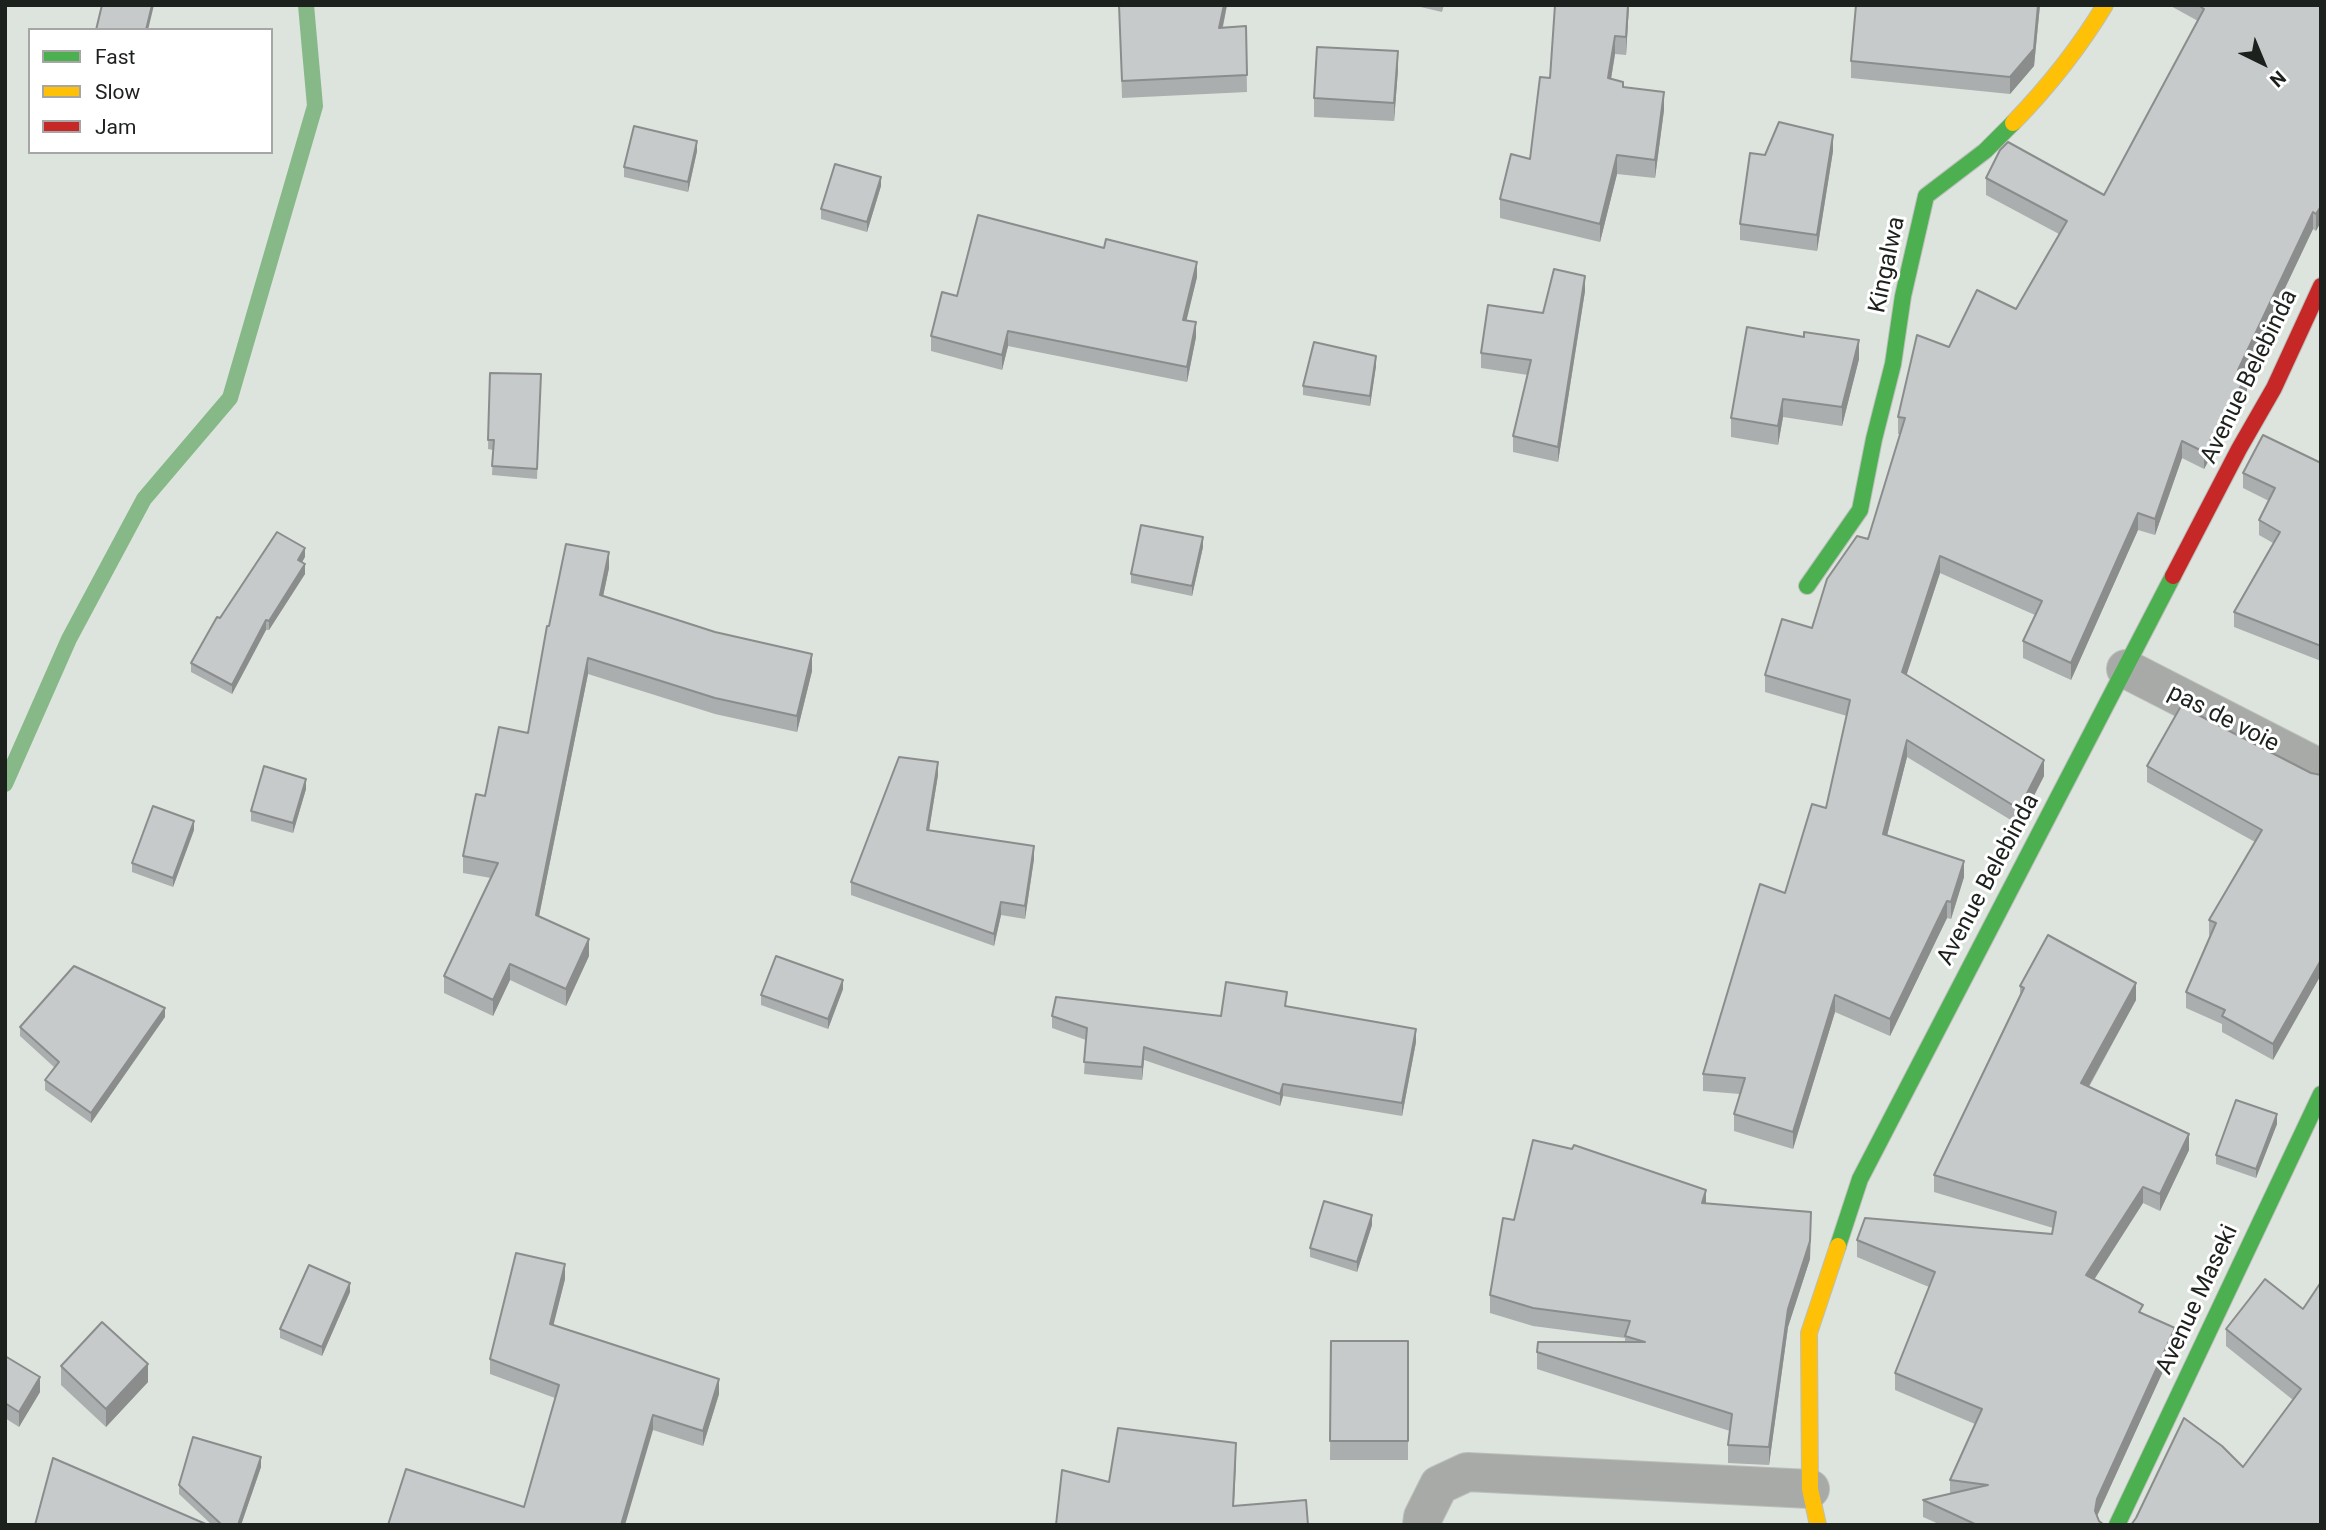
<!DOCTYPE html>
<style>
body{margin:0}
#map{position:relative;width:2326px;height:1530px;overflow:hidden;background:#dde3dd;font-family:Roboto,sans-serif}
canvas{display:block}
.frame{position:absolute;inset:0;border:7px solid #1d211d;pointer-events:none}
.legend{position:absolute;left:28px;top:28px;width:245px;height:126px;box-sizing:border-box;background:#fff;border:2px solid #a5a6a5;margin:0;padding:9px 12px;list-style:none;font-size:21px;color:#1d211d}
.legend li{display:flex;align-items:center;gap:14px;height:35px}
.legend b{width:35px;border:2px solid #a5a6a5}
.north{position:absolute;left:2228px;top:28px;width:70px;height:70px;-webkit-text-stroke:5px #fff;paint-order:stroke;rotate:137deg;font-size:19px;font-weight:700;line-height:28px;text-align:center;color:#1d211d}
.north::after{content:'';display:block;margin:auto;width:24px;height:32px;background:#1d211d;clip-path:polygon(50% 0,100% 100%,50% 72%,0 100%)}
</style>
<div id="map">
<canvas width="2326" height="1530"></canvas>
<div class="frame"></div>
<ul class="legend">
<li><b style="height:9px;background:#4caf50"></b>Fast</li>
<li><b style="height:9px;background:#ffc107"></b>Slow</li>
<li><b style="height:9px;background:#c62828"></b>Jam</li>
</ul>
<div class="north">N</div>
</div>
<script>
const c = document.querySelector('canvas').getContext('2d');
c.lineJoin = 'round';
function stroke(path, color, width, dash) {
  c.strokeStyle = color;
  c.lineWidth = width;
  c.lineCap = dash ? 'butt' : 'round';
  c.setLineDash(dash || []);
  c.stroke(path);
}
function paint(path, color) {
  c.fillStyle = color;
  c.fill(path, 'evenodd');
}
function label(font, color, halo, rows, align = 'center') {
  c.font = font + ' Roboto,sans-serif';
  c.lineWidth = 6;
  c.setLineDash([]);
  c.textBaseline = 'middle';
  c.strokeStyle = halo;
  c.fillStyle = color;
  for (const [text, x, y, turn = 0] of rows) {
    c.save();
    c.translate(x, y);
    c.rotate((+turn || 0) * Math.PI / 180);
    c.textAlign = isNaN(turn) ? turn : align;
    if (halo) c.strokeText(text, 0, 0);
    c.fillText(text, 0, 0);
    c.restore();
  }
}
stroke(new Path2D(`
 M 5,784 L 69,639 L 144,499 L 230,398 L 315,106 L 306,5`), '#87b888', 16);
const street = new Path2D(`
 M 2126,669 L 2321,769
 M 1422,1525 L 1423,1517 L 1439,1485 L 1467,1472 L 1810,1489`);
const fast = new Path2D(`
 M 1807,586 L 1860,510 L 1874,439 L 1893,364 L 1903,296 L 1926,196 L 1985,151 L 2013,123
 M 1838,1246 L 1860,1179 L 2173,576
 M 2117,1525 L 2321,1094`);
const slow = new Path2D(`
 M 2013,123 C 2048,87 2079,48 2105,5
 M 1818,1525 L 1810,1489 L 1809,1333 L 1838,1246`);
const jam = new Path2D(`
 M 2173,576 L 2239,449 L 2274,388 L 2321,286`);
stroke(street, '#bbbfbb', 40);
stroke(fast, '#bbbfbb', 18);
stroke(slow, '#bbbfbb', 18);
stroke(jam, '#bbbfbb', 18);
stroke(street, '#a8aaa8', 38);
stroke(fast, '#4caf50', 16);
stroke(slow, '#ffc107', 16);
stroke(jam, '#c62828', 16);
paint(new Path2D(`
 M 1119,5 L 1227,5 L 1223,27 L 1246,26 L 1247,92 L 1122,98 Z
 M 1412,5 L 1444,5 L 1442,12 Z
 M 1555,5 L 1629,5 L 1626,55 L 1615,54 L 1611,79 L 1664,110 L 1655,178 L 1617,174 L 1600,242 L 1500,218 L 1500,199 L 1530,159 L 1550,78 Z
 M 1856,5 L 2040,5 L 2034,66 L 2010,94 L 1851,78 L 1851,61 Z
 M 2169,5 L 2321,5 L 2316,231 L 2313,229 L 2245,373 L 2247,391 L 2204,469 L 2182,458 L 2155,535 L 2138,530 L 2071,680 L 2023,658 L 2023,641 L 2035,615 L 1940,573 L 1906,675 L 2044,776 L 2019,825 L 1907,757 L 1887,836 L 1964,877 L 1951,919 L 1947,918 L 1890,1036 L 1835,1012 L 1793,1149 L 1734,1131 L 1734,1114 L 1740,1094 L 1703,1091 L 1703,1074 L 1785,893 L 1826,808 L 1847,716 L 1765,692 L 1765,675 L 1812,628 L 1868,539 L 1900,434 L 1898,434 L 1898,417 L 1949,347 L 2016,309 L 2059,234 L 1986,195 L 1986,178 L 2104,195 L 2198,21 Z
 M 1398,70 L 1394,121 L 1314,117 L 1314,98 Z
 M 697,151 L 688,192 L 624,177 L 624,167 Z
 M 1833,151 L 1817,251 L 1740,240 L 1740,224 L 1765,155 Z
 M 881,186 L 867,232 L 821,219 L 821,209 Z
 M 1197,277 L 1186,320 L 1196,337 L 1187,382 L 1008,346 L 1002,370 L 931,351 L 931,336 L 957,296 Z
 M 1585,291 L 1558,462 L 1513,452 L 1513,436 L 1528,375 L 1481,368 L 1481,353 L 1543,313 Z
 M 1859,359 L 1842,426 L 1783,417 L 1778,445 L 1731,437 L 1731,418 Z
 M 1376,366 L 1370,406 L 1303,395 L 1303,386 Z
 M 490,373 L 541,374 L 537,479 L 492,475 L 493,450 L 488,449 Z
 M 2321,463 L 2321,661 L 2234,627 L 2234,612 L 2273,543 L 2259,535 L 2259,520 L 2269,501 L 2243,488 L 2243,473 Z
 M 1203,547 L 1192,596 L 1131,583 L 1131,574 Z
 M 305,557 L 302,562 L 305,574 L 269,630 L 266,630 L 232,694 L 191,672 L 191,663 L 220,618 Z
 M 609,568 L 603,596 L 812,671 L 797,732 L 715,714 L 588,674 L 539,916 L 589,956 L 566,1006 L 510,980 L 493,1016 L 444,993 L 444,976 L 491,878 L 463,873 L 463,856 L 485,796 L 528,733 L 549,626 Z
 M 2147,766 L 2311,773 L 2273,1060 L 2222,1032 L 2222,1024 L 2186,1008 L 2186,992 L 2210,936 L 2209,935 L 2209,920 L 2255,842 L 2147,782 Z
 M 938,775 L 929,830 L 1034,859 L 1025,919 L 1001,915 L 994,946 L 851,895 L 851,882 Z
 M 306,789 L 293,833 L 251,821 L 251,811 Z
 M 194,830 L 173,887 L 132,872 L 132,863 Z
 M 2020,986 L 2136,1000 L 2089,1087 L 2189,1150 L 2160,1211 L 2143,1203 L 2094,1280 L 2143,1314 L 2175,1345 L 2097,1516 L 2099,1521 L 2104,1525 L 1941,1525 L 1923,1517 L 1923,1500 L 1950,1494 L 1950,1480 L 1975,1424 L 1895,1390 L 1895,1373 L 1929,1287 L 1857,1257 L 1857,1240 L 2052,1234 L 2053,1228 L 1934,1192 L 1934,1175 L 2020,994 Z
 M 843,989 L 828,1029 L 761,1005 L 761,995 Z
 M 1287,1006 L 1416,1042 L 1402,1116 L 1283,1096 L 1280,1106 L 1144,1060 L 1142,1080 L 1084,1074 L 1086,1040 L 1052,1028 L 1052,1016 L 1221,1016 Z
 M 165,1017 L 91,1123 L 45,1090 L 45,1080 L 54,1067 L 20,1036 L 20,1027 Z
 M 2277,1124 L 2256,1178 L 2216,1164 L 2216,1155 Z
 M 1706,1203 L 1811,1230 L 1810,1259 L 1788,1327 L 1769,1465 L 1728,1463 L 1728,1445 L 1730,1431 L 1537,1369 L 1537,1352 L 1625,1342 L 1625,1338 L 1533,1326 L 1490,1313 L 1490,1295 L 1514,1220 Z
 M 1372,1225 L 1357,1272 L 1310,1257 L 1310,1248 Z
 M 565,1279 L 553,1325 L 719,1394 L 703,1446 L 653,1430 L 524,1507 L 555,1398 L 490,1374 L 490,1359 Z
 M 350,1292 L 322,1356 L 280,1338 L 280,1329 Z
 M 2303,1309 L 2321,1525 L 2243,1467 L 2293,1400 L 2226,1346 L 2226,1329 Z
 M 1331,1341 L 1408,1341 L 1408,1460 L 1330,1460 Z
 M 5,1356 L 40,1392 L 19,1427 L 5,1418 Z
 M 61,1366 L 148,1382 L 106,1427 L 61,1385 Z
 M 261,1467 L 241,1525 L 212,1525 L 179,1494 L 179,1485 Z`), '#aaaeae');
paint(new Path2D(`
 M 152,5 L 154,5 L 148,30 L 146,30 Z
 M 1224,5 L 1227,5 L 1219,44 L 1219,28 Z
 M 1628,5 L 1629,5 L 1626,55 L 1626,37 Z
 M 2038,5 L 2040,5 L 2034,66 L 2010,94 L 2010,77 Z
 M 1615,36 L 1615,54 L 1608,97 L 1608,78 Z
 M 1398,51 L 1398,70 L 1394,121 L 1394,103 Z
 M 1664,92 L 1664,110 L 1655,178 L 1655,160 Z
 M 1833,135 L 1833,151 L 1817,251 L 1817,235 Z
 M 697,141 L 697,151 L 688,192 L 688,182 Z
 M 1617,155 L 1617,174 L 1600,242 L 1600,224 Z
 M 881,177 L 881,186 L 867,232 L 867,222 Z
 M 2321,206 L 2321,222 L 2316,231 L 2316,214 Z
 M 2313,212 L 2313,229 L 2238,387 L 2238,370 Z
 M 1197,262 L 1197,277 L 1183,335 L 1183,320 Z
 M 1585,276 L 1585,291 L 1558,462 L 1558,447 Z
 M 1196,322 L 1196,337 L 1187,382 L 1187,367 Z
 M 1008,331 L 1008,346 L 1002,370 L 1002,355 Z
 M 1859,340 L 1859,359 L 1842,426 L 1842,407 Z
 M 1376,356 L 1376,366 L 1370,406 L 1370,396 Z
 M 2247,375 L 2247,391 L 2204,469 L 2204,452 Z
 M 1783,399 L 1783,417 L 1778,445 L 1778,426 Z
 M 2182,441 L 2182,458 L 2155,535 L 2155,519 Z
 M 2138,513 L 2138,530 L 2071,680 L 2071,663 Z
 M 1203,537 L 1203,547 L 1192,596 L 1192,586 Z
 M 305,548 L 305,557 L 298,569 L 298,560 Z
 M 609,552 L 609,568 L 600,611 L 600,595 Z
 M 1940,556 L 1940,573 L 1902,689 L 1902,672 Z
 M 305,564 L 305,574 L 269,630 L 269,621 Z
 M 266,620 L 266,630 L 232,694 L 232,685 Z
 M 812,654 L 812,671 L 797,732 L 797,716 Z
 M 588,658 L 588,674 L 536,931 L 536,915 Z
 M 1907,740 L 1907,757 L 1883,851 L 1883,834 Z
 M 2044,760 L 2044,776 L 2019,825 L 2019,809 Z
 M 938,762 L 938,775 L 927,843 L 927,830 Z
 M 306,779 L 306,789 L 293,833 L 293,823 Z
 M 194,821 L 194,830 L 173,887 L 173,878 Z
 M 1034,846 L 1034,859 L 1025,919 L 1025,906 Z
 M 1964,861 L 1964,877 L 1951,919 L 1951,902 Z
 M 1947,901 L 1947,918 L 1890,1036 L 1890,1019 Z
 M 1001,902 L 1001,915 L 994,946 L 994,934 Z
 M 589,939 L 589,956 L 566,1006 L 566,989 Z
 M 2321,960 L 2321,975 L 2273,1060 L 2273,1044 Z
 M 510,964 L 510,980 L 493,1016 L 493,1000 Z
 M 843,980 L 843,989 L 828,1029 L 828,1019 Z
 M 2136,983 L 2136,1000 L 2081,1100 L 2081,1083 Z
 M 1835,995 L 1835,1012 L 1793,1149 L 1793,1132 Z
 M 165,1008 L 165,1017 L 91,1123 L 91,1113 Z
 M 1416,1029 L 1416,1042 L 1402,1116 L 1402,1103 Z
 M 1144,1047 L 1144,1060 L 1142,1080 L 1142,1067 Z
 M 1283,1084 L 1283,1096 L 1280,1106 L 1280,1094 Z
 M 2277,1114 L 2277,1124 L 2256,1178 L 2256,1169 Z
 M 2189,1134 L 2189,1150 L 2160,1211 L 2160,1194 Z
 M 2143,1187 L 2143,1203 L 2086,1292 L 2086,1275 Z
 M 1706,1190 L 1706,1208 L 1702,1203 Z
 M 1811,1212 L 1810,1259 L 1788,1327 L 1769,1465 L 1769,1447 L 1788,1309 Z
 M 1372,1215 L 1372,1225 L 1357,1272 L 1357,1262 Z
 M 565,1264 L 565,1279 L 550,1339 L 550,1324 Z
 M 350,1283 L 350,1292 L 322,1356 L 322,1347 Z
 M 2175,1328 L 2175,1345 L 2097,1516 L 2095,1511 L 2097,1499 Z
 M 148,1364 L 148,1382 L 106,1427 L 106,1409 Z
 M 40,1377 L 40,1392 L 19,1427 L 19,1412 Z
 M 719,1379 L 719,1394 L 703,1446 L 703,1431 Z
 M 653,1415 L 653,1430 L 625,1525 L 621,1525 Z
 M 1236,1443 L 1236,1463 L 1233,1525 L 1233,1506 Z
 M 261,1457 L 261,1467 L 241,1525 L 238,1525 Z`), '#8b8d8d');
const building = new Path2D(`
 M 102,5 L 152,5 L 146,30 L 96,30 Z
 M 1119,5 L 1224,5 L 1219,28 L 1246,26 L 1247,75 L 1122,81 Z
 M 1555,5 L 1628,5 L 1626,37 L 1615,36 L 1608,78 L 1623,82 L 1623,87 L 1664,92 L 1655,160 L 1617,155 L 1600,224 L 1500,199 L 1511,154 L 1530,159 L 1540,77 L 1550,78 Z
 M 1856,5 L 2038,5 L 2034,49 L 2010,77 L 1851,61 Z
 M 2198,5 L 2321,5 L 2321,206 L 2316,214 L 2313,212 L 2238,370 L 2247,375 L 2204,452 L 2182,441 L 2155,519 L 2138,513 L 2071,663 L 2023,641 L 2042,601 L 1940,556 L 1902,672 L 2044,760 L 2019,809 L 1907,740 L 1883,834 L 1964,861 L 1951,902 L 1947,901 L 1890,1019 L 1835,995 L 1793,1132 L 1734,1114 L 1745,1078 L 1703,1074 L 1760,884 L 1785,893 L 1812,804 L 1826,808 L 1850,700 L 1765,675 L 1782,619 L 1812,628 L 1827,579 L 1857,536 L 1868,539 L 1905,418 L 1898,417 L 1917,335 L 1949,347 L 1977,290 L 2016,309 L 2067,221 L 1986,178 L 2000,150 L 2008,142 L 2104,195 L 2204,9 Z
 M 1317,47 L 1398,51 L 1394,103 L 1314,98 Z
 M 1779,122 L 1833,135 L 1817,235 L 1740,224 L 1750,153 L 1765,155 Z
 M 634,126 L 697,141 L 688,182 L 624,167 Z
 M 835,164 L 881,177 L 867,222 L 821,209 Z
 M 978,215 L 1104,248 L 1106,239 L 1197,262 L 1183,320 L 1196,322 L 1187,367 L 1008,331 L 1002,355 L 931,336 L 942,292 L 957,296 Z
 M 1554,269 L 1585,276 L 1558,447 L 1513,436 L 1531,360 L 1481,353 L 1488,305 L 1543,313 Z
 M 1747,327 L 1804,337 L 1804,332 L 1859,340 L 1842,407 L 1783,399 L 1778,426 L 1731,418 Z
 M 1314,342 L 1376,356 L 1370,396 L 1303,386 Z
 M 490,373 L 541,374 L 537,469 L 492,466 L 494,440 L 488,440 Z
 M 2263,435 L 2321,463 L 2321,646 L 2234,612 L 2280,532 L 2259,520 L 2275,488 L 2243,473 Z
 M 1141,525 L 1203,537 L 1192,586 L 1131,574 Z
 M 277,532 L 305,548 L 298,560 L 305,564 L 269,621 L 266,620 L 232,685 L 191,663 L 217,617 L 220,618 Z
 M 566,544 L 609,552 L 600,595 L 715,632 L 812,654 L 797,716 L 715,698 L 588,658 L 536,915 L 589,939 L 566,989 L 510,964 L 493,1000 L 444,976 L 498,863 L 463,856 L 476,794 L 485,796 L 499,727 L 528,733 L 547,626 L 549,626 Z
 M 2181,706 L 2311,773 L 2321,775 L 2321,960 L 2273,1044 L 2222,1016 L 2225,1010 L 2186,992 L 2216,923 L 2209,920 L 2262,830 L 2147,766 Z
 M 899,757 L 938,762 L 927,830 L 1034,846 L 1025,906 L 1001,902 L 994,934 L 851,882 Z
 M 264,766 L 306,779 L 293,823 L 251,811 Z
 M 153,806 L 194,821 L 173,878 L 132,863 Z
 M 2048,935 L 2136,983 L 2081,1083 L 2189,1134 L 2160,1194 L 2143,1187 L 2086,1275 L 2143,1305 L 2139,1312 L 2175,1328 L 2097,1499 L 2095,1511 L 2099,1521 L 2104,1525 L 1977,1525 L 1923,1500 L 1988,1485 L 1950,1480 L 1982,1409 L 1895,1373 L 1935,1272 L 1857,1240 L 1865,1218 L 2052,1234 L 2056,1212 L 1934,1175 L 2024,988 L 2020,986 Z
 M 776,956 L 843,980 L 828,1019 L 761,995 Z
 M 74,966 L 165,1008 L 91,1113 L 45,1080 L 59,1062 L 20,1027 Z
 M 1226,982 L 1287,992 L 1285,1006 L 1416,1029 L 1402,1103 L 1283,1084 L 1280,1094 L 1144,1047 L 1142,1067 L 1084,1062 L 1087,1028 L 1052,1016 L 1056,997 L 1221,1016 Z
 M 2236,1100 L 2277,1114 L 2256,1169 L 2216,1155 Z
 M 1533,1140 L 1572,1149 L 1574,1145 L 1706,1190 L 1702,1203 L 1811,1212 L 1810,1241 L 1788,1309 L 1769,1447 L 1728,1445 L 1732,1414 L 1537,1352 L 1538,1342 L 1645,1342 L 1625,1336 L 1630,1321 L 1533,1308 L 1490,1295 L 1503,1218 L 1514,1220 Z
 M 1324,1201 L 1372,1215 L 1357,1262 L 1310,1248 Z
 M 516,1253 L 565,1264 L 550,1324 L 719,1379 L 703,1431 L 653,1415 L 621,1525 L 388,1525 L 406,1469 L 524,1507 L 559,1385 L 490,1359 Z
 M 309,1265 L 350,1283 L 322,1347 L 280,1329 Z
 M 2265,1279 L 2303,1309 L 2321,1282 L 2321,1525 L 2131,1525 L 2136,1518 L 2184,1418 L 2222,1446 L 2243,1467 L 2301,1389 L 2226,1329 Z
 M 102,1322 L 148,1364 L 106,1409 L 61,1366 Z
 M 1331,1341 L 1408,1341 L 1408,1441 L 1330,1441 Z
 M 5,1356 L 40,1377 L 19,1412 L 5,1403 Z
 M 1118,1428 L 1236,1443 L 1233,1506 L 1306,1500 L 1308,1525 L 1056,1525 L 1062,1470 L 1109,1482 Z
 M 193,1437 L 261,1457 L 238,1525 L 222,1525 L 179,1485 Z
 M 53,1458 L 208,1525 L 35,1525 Z`);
paint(building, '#c6caca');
stroke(building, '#8b8d8d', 2);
label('24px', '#1d211d', '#fff', [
 ["Kingalwa",1888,265,-78],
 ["Avenue Belebinda",2250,377,-64],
 ["pas de voie",2223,719,27],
 ["Avenue Belebinda",1989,880,-62],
 ["Avenue Maseki",2198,1300,-65]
]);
</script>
